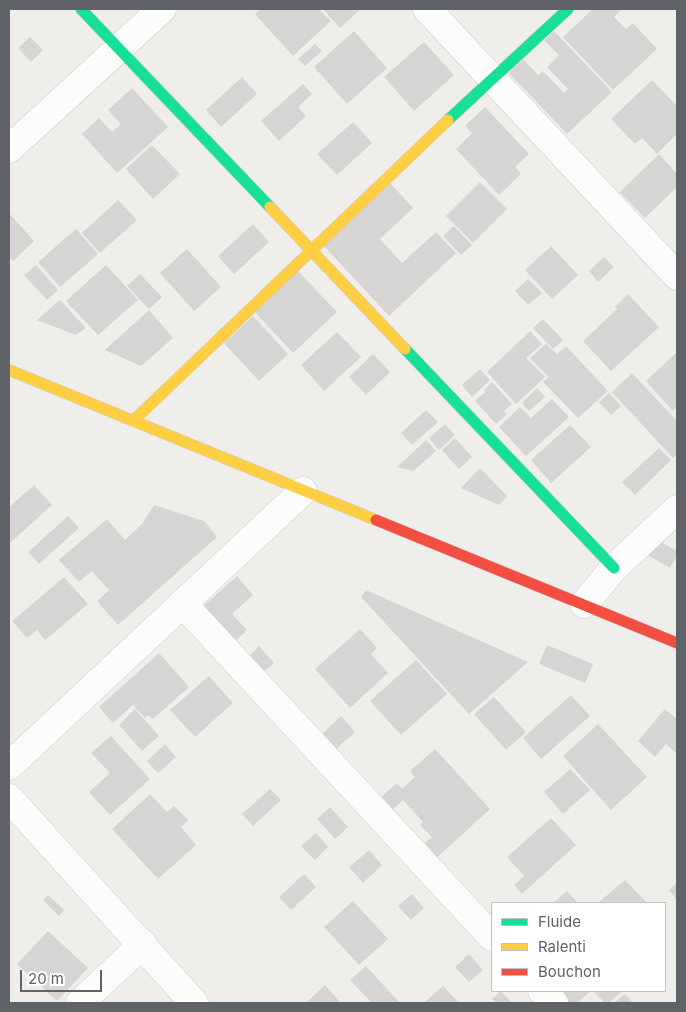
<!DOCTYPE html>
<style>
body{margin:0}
#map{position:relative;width:686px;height:1012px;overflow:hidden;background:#efeeea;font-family:Inter,sans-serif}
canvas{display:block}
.frame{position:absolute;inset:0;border:10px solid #5f6368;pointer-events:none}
.legend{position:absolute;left:491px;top:902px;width:175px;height:90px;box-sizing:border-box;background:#fff;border:1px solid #bfc1c3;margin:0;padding:6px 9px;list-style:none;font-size:15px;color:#5f6368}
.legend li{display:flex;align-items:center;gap:10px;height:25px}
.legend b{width:25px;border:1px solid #bfc1c3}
.scale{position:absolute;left:20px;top:970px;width:82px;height:22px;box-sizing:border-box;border:2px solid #5f6368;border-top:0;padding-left:6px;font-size:15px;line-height:18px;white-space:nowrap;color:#5f6368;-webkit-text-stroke:4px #fff;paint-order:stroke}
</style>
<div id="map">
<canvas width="686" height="1012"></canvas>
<div class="frame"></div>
<ul class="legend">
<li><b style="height:6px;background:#16e098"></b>Fluide</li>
<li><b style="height:6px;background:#ffcf43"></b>Ralenti</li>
<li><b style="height:6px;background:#f24e42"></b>Bouchon</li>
</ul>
<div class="scale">20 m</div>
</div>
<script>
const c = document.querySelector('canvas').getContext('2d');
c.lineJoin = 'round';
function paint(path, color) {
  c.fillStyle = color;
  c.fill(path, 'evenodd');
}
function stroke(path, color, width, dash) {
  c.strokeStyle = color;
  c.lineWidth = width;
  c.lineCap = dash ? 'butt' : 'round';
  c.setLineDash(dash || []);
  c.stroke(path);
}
paint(new Path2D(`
 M 260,9 L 319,9 L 331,21 L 293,56 L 255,14 Z
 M 323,9 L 361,9 L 340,28 Z
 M 593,9 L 620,9 L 621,10 L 614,17 L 626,29 L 633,23 L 657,49 L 613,90 L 563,37 Z
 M 354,31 L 387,68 L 347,104 L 314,67 Z
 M 554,31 L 612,92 L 567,134 L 509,73 L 523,59 L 538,75 L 543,71 L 564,93 L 568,89 L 547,67 L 559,55 L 544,40 Z
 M 30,37 L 43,50 L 31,62 L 18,48 Z
 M 424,42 L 454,75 L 414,111 L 384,77 Z
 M 315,44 L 322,51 L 305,66 L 298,59 Z
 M 242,77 L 257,94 L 221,127 L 206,110 Z
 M 652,80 L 677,106 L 677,134 L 657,154 L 642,138 L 635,144 L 611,119 Z
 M 303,84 L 312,94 L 298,107 L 306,116 L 279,141 L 261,121 Z
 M 132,88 L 168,127 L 117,173 L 82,134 L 99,118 L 112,132 L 121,124 L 108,110 Z
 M 485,107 L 529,154 L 515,167 L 521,174 L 499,195 L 456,149 L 472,133 L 465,126 Z
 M 353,122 L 372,143 L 337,175 L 317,154 Z
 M 152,145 L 180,174 L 153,199 L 126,169 Z
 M 659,154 L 677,174 L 677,187 L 645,218 L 620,192 Z
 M 480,182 L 507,209 L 473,243 L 446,216 Z
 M 390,183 L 413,208 L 380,239 L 402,263 L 436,232 L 456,253 L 389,316 L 323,245 Z
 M 118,200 L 137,220 L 100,253 L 82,233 Z
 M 9,213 L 34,241 L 13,261 L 9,257 Z
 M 253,224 L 269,242 L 234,274 L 218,256 Z
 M 454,226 L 472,245 L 461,255 L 443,236 Z
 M 76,229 L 98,254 L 60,287 L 38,262 Z
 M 551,246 L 578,275 L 552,299 L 525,270 Z
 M 187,249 L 221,287 L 194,311 L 160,273 Z
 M 604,257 L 614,267 L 598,282 L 589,271 Z
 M 36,265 L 58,290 L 47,300 L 24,275 Z
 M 106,265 L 138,300 L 98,335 L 66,301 Z
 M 298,271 L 337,312 L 293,353 L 254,311 Z
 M 140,274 L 162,297 L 149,309 L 127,286 Z
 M 528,279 L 542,293 L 528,305 L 515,291 Z
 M 628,294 L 659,327 L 611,371 L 583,341 L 617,309 L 615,307 Z
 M 60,300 L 86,328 L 76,335 L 37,320 Z
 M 149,310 L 173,338 L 141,366 L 105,350 Z
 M 253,316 L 288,354 L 259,381 L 224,343 Z
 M 543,319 L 563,340 L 553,349 L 533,328 Z
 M 530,331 L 542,344 L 526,358 L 545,377 L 516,404 L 487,372 Z
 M 337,332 L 361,357 L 324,391 L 301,365 Z
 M 546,344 L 557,354 L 566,346 L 608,391 L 578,418 L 543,382 L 549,377 L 530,358 Z
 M 677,352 L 677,407 L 673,411 L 646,381 Z
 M 373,354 L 390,372 L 366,395 L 349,377 Z
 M 480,369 L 490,380 L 472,397 L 462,385 Z
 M 632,373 L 677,421 L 677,454 L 673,458 L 612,392 Z
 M 492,382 L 512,404 L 504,411 L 507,414 L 496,424 L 475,401 L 485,392 L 484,390 Z
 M 537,388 L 545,397 L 529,411 L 522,403 Z
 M 609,393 L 621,406 L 611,415 L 599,402 Z
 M 552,399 L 569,417 L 526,456 L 499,427 L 520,407 L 531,418 Z
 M 426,410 L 438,422 L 412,445 L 401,433 Z
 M 445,424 L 455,435 L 439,450 L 429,438 Z
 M 570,425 L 591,447 L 551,483 L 531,460 Z
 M 455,438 L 472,457 L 459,469 L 442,450 Z
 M 426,440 L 436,451 L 413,471 L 397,467 Z
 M 659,448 L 671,460 L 635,495 L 622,482 Z
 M 480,468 L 507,496 L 499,505 L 461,488 Z
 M 34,485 L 52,505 L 9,544 L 9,507 Z
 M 154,505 L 204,521 L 217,537 L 118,625 L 97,601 L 109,590 L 92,571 L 79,582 L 59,560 L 107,519 L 125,540 L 142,524 Z
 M 68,516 L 79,528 L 39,564 L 28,552 Z
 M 652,537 L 677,551 L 677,556 L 670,568 L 639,550 Z
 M 237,576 L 253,595 L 232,614 L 247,630 L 233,643 L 201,608 Z
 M 64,577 L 88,604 L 45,640 L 37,630 L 27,638 L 12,621 Z
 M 366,590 L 528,662 L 469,714 L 361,597 Z
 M 360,629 L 377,648 L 371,654 L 388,673 L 350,708 L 315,669 Z
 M 547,645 L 593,664 L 585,683 L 539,664 Z
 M 259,646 L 274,663 L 261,674 L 247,658 Z
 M 159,653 L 189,687 L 153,719 L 148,715 L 145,718 L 133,705 L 113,723 L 99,707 Z
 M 416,660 L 447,694 L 401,735 L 370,701 Z
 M 209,676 L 233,703 L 195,737 L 170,710 Z
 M 571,695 L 590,716 L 541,759 L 523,738 Z
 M 494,697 L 526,732 L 506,750 L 474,714 Z
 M 135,709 L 159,736 L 142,751 L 119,725 Z
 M 665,709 L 677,719 L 677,754 L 666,744 L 655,757 L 638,741 Z
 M 341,716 L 355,732 L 334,751 L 320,736 Z
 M 598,724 L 647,777 L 611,810 L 563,756 Z
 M 111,736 L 150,779 L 110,815 L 89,792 L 110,773 L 91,753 Z
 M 165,744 L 176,757 L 158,773 L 147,761 Z
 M 435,749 L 490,809 L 432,862 L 419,848 L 432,837 L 420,825 L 423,822 L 403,800 L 388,814 L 377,801 L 397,783 L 402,789 L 415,777 L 410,771 Z
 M 570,769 L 590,790 L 563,814 L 544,792 Z
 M 270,789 L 281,800 L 253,826 L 242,814 Z
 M 150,794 L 167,812 L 174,806 L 188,820 L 181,827 L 196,845 L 158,879 L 112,829 Z
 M 330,807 L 348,827 L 335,839 L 317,819 Z
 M 551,818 L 576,845 L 522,894 L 514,885 L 524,876 L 507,857 Z
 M 316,833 L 328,847 L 315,860 L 301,846 Z
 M 369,850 L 382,865 L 363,883 L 349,867 Z
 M 304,874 L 316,887 L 291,910 L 279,897 Z
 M 625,880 L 647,903 L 598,903 Z
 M 677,882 L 677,900 L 669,890 Z
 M 567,891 L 578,903 L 553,903 Z
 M 412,894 L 424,908 L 411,920 L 398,906 Z
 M 48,895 L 64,910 L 59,916 L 43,900 Z
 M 353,901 L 388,939 L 359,965 L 324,927 Z
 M 48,931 L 88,968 L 57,1001 L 17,964 Z
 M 469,954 L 483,970 L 469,982 L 455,967 Z
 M 366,966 L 400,1003 L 372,1003 L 350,980 Z
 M 325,985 L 341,1003 L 306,1003 Z
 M 443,986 L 459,1003 L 424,1003 Z
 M 501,991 L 512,1003 L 496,1003 L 492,999 Z
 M 558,991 L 588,991 L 590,992 L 577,1003 L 569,1003 Z
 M 593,991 L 622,991 L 609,1003 L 605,1003 Z
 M 625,994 L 633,1003 L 614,1003 Z`), '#d6d5d3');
const street = new Path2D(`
 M 427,9 L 677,276
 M 9,149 L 162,9
 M 183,604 L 492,937
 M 584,604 L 614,568 L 677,509
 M 9,766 L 303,491
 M 9,798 L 194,1003
 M 542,991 L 554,1003
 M 80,1003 L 143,944`);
const fast = new Path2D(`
 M 81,9 L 270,207
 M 448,120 L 568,9
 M 405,349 L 614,568`);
const slow = new Path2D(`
 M 270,207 L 405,349
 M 9,370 L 376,520
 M 133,421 L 448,120`);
const jam = new Path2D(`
 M 376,520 L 677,643`);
stroke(street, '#cbcccc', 29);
stroke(fast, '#cacacb', 12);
stroke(slow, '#cacacb', 12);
stroke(jam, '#cacacb', 12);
stroke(street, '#fdfcfc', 28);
stroke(fast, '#16e098', 11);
stroke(slow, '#ffcf43', 11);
stroke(jam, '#f24e42', 11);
</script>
